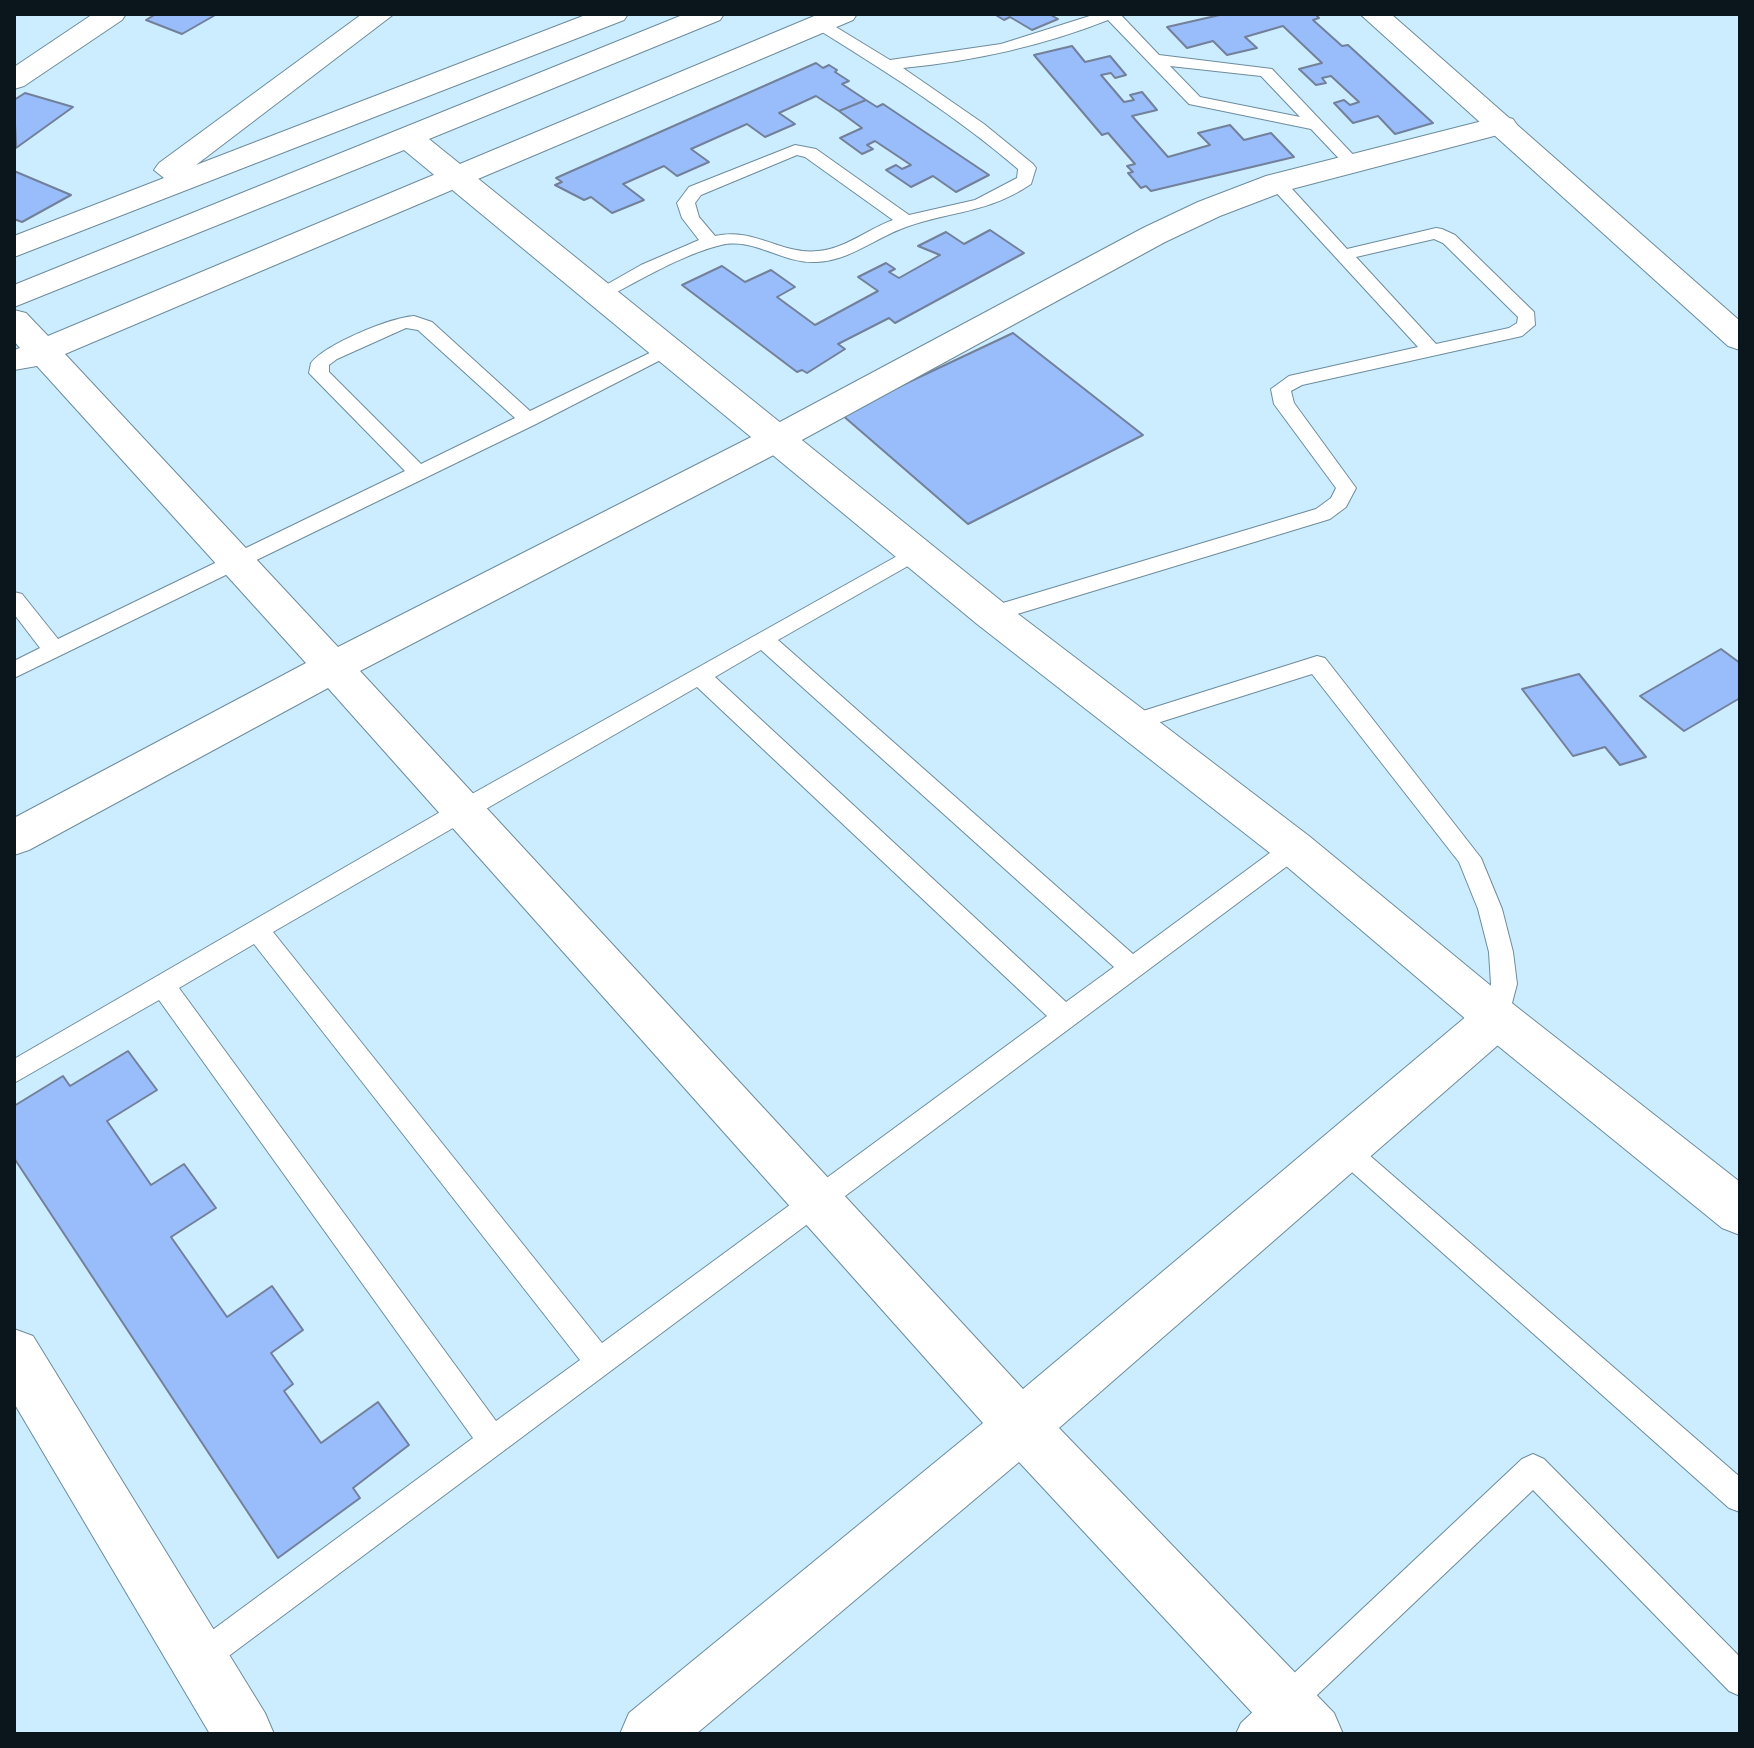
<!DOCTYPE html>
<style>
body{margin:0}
#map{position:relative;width:1754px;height:1748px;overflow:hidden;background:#cbedff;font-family:Karla,sans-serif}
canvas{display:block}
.frame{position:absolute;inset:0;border:16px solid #0a161c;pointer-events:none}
</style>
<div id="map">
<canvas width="1754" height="1748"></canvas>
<div class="frame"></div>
</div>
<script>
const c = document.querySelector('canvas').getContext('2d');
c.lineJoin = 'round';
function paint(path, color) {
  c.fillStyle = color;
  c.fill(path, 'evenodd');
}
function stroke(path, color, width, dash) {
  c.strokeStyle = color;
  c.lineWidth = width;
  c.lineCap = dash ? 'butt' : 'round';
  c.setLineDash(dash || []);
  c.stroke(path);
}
const building = new Path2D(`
 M 156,14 L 217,14 L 182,34 L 146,20 Z
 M 994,14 L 1049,14 L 1058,19 L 1032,30 L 1010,17 L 1004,20 Z
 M 1224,14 L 1315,14 L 1319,18 L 1313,20 L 1342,46 L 1348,45 L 1433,123 L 1395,134 L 1378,116 L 1353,123 L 1334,103 L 1344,100 L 1350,105 L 1359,102 L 1331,76 L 1322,78 L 1326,83 L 1316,85 L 1299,69 L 1322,63 L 1283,26 L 1245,37 L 1257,48 L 1227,55 L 1213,41 L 1187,48 L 1167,27 Z
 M 1072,46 L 1085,62 L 1110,56 L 1126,75 L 1115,78 L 1111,73 L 1101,75 L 1124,102 L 1134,100 L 1130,95 L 1142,92 L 1157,110 L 1132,116 L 1168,157 L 1210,145 L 1198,133 L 1230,125 L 1244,140 L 1271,133 L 1294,157 L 1151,191 L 1146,186 L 1141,188 L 1128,173 L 1133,172 L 1127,166 L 1135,164 L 1108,133 L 1102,135 L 1034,55 Z
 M 816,63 L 823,68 L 829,65 L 837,70 L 835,72 L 849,81 L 842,84 L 866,100 L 839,111 L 816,96 L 779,113 L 795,124 L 765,137 L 747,124 L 691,149 L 709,162 L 677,176 L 664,166 L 623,184 L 644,200 L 612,213 L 591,197 L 584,200 L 555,185 L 562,182 L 556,178 Z
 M 25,93 L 73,107 L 16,148 L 14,100 Z
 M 866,100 L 877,107 L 883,104 L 989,175 L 956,192 L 933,176 L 911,187 L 886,170 L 896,165 L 902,169 L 911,165 L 875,141 L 867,145 L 873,149 L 862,154 L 840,138 L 862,128 L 839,111 Z
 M 14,171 L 71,195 L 22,222 L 14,219 Z
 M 990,230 L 1024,253 L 895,323 L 889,318 L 838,344 L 845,349 L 807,373 L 802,370 L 797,372 L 682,285 L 722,266 L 745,282 L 771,270 L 795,287 L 777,297 L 815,325 L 878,291 L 858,277 L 886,263 L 895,269 L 889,272 L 899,278 L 940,255 L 918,246 L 946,232 L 964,244 Z
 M 1013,333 L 1143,435 L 968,524 L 841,414 Z
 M 1721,649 L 1740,663 L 1740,698 L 1684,731 L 1640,696 Z
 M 1579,674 L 1646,757 L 1620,765 L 1605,747 L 1573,756 L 1522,689 Z
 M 128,1051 L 157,1090 L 107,1121 L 151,1185 L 184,1164 L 216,1208 L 171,1237 L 227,1317 L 272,1286 L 303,1330 L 271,1353 L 293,1384 L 284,1391 L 321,1443 L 378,1402 L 409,1445 L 353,1488 L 360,1498 L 278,1558 L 14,1158 L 14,1106 L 63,1076 L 70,1086 Z`);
paint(building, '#99bcfa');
stroke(building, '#72809a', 2);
const lane = new Path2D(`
 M 1096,14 L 1120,14 L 1159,55 L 1272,69 L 1361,163 L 1353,168 L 1347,167 L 1311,129 L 1189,104 L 1108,20 C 1042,46 974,61 903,68 L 984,124 L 1033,164 L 1036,168 L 1031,184 C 989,213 951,211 906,227 C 875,238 849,261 816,262 C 783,264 754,237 721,245 C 681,255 643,279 605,298 L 599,299 L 590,294 L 641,265 L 699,240 L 682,218 L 677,203 L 689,187 L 795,145 L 816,149 L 909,215 L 975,200 L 1017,178 L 1018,169 C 955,115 885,71 814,27 L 814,21 L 826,21 L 890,60 L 1001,44 ZM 1170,66 L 1261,76 L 1300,117 L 1200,97 ZM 797,155 L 805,157 L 893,220 C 868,229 845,249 818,251 C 781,255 755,227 715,236 L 699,217 L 695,203 L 701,195 Z
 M 1277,178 L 1283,179 L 1347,249 L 1436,228 L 1442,229 L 1455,235 L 1534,312 L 1535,325 L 1522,336 L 1302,385 L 1291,391 L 1294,403 L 1356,488 L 1346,507 L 1330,519 L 991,622 L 983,619 L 980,614 L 983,609 L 1316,509 L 1331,498 L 1336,488 L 1274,404 L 1271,389 L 1289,376 L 1418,347 L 1271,187 L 1268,183 L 1271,179 ZM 1434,239 L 1443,243 L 1518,317 L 1517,323 L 1509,328 L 1436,344 L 1356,257 Z
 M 414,316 L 432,322 L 530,411 L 662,347 L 676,347 L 678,351 L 536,424 L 14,678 L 14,661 L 40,648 L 14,614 L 14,592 L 22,594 L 58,639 L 405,471 L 309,373 L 311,363 C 326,344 389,318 414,316 ZM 406,328 L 418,330 L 515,418 L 421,464 L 329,372 L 329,365 L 337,359 Z
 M 915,546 L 922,548 L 925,553 L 922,558 L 778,640 L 1133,954 L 1286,841 L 1294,839 L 1302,841 L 1306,848 L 1302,855 L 210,1670 L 199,1675 L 188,1670 L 183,1659 L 188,1648 L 473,1438 L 159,1000 L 14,1083 L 14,1059 L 454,804 ZM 761,650 L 1114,967 L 1066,1002 L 715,677 ZM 697,687 L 1047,1016 L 602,1343 L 273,932 ZM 254,944 L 580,1360 L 496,1421 L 179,988 Z
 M 1317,656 L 1325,658 L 1481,858 L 1502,909 L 1513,952 L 1517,984 L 1506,1026 L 1497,1029 L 1488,1026 L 1484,1018 L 1491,984 L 1489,952 L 1478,909 L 1459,862 L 1312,674 L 1132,731 L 1124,729 L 1121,723 L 1124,717 Z
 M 1344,1137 L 1353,1141 L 1740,1477 L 1740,1512 L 1729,1508 L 1335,1157 L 1331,1149 L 1335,1141 Z
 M 1533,1454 L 1544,1459 L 1740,1657 L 1740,1696 L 1729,1691 L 1533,1490 L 1276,1734 L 1236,1734 L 1241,1723 L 1522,1459 Z`);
const street = new Path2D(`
 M 93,14 L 126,14 L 122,20 L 24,86 L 14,89 L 14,67 Z
 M 362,14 L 394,14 L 196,165 L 588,14 L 628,14 L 624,20 L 14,257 L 14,236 L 164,178 L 154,170 L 159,163 Z
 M 819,14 L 857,14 L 853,20 L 65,354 L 338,647 L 763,431 L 1143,228 L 1198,202 L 1266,176 L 1502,116 L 1513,119 L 1517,125 L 1513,131 L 1288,190 L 1220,216 L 1165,242 L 789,447 L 360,671 L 1023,1389 L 1481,1004 L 1497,999 L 1513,1004 L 1520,1018 L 1513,1032 L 1059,1428 L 1334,1713 L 1343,1734 L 1272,1734 L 1019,1462 L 696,1734 L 620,1734 L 629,1713 L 983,1423 L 328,688 L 29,850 L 14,855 L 14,818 L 306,663 L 37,366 L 14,370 L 14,350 L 20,348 L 14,341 L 14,310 L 26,313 L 48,336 Z
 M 14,1329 L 33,1336 L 265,1713 L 274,1734 L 210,1734 L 14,1403 Z`);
const secondary = new Path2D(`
 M 685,14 L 724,14 L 720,20 L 429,139 L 1005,604 L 1309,836 L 1513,1004 L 1740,1182 L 1740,1235 L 1722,1228 L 1481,1032 L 1279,860 L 977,624 L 404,150 L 14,307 L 14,285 Z
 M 1360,14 L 1391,14 L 1740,321 L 1740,350 L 1728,346 Z`);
stroke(lane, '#6d8c9c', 2);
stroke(street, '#6d8c9c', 2);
stroke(secondary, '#6d8c9c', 2);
paint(lane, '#fff');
paint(street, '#fff');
paint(secondary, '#fff');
</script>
